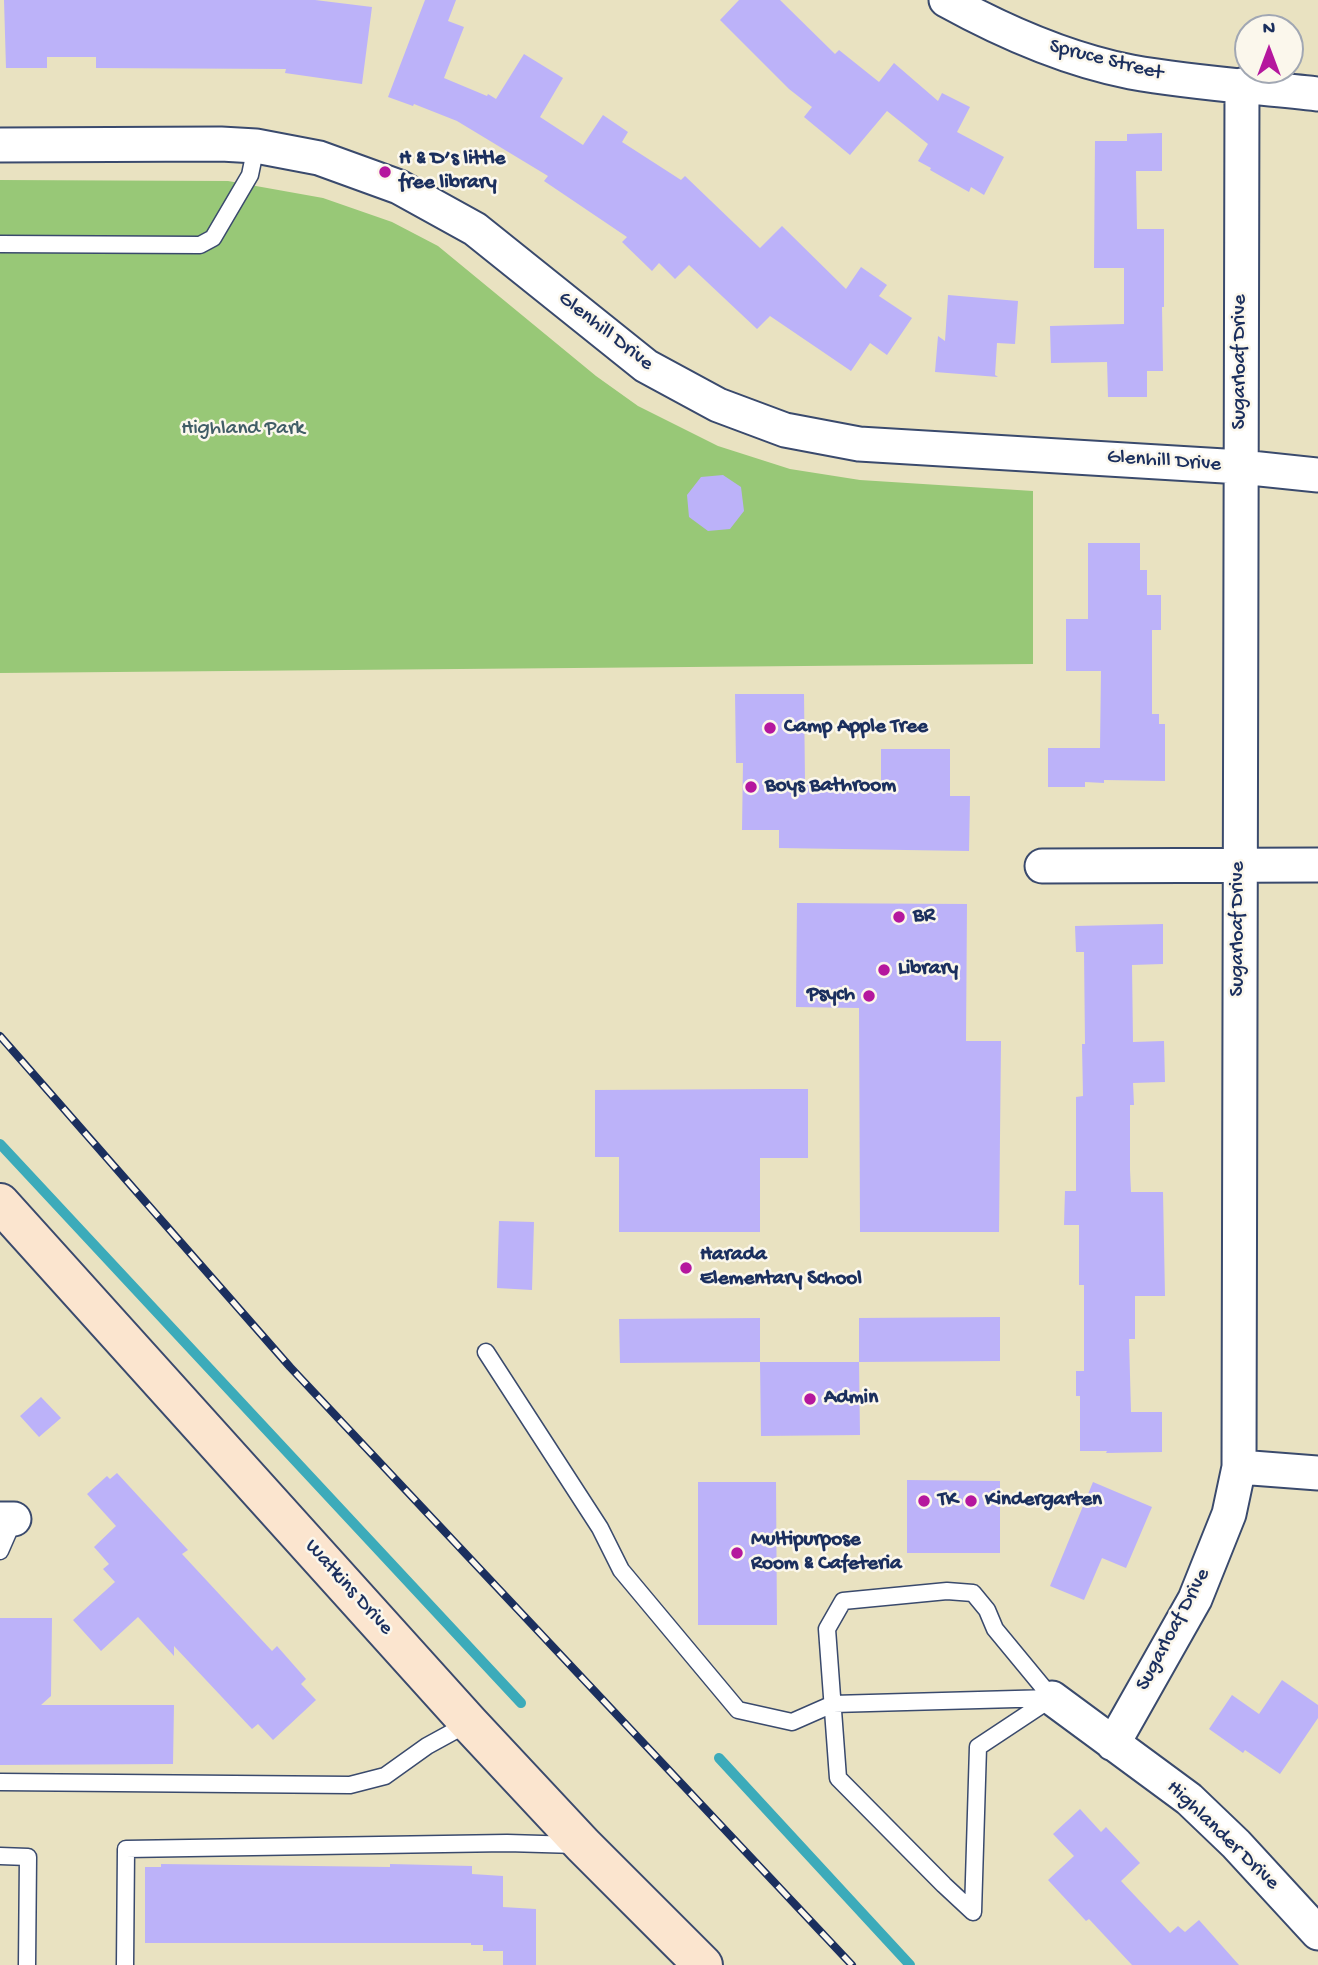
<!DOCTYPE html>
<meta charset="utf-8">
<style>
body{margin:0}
#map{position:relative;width:1318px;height:1965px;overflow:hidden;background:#e9e2c1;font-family:"Gochi Hand",sans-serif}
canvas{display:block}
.north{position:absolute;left:1234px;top:14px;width:70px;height:70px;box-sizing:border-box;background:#fbf7ec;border:2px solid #a1a7b3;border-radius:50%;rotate:0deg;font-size:19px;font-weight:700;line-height:28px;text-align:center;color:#1b2f5e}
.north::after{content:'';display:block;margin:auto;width:24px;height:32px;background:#b5179e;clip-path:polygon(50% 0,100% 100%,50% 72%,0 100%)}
</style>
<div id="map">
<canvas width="1318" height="1965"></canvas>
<div class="north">N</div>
</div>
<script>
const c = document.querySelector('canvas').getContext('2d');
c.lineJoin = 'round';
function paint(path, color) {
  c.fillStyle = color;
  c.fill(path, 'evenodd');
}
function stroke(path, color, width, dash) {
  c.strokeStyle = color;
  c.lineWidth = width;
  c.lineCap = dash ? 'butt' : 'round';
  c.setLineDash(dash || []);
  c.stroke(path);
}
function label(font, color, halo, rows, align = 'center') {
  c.font = font + ' "Gochi Hand",sans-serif';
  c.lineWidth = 5;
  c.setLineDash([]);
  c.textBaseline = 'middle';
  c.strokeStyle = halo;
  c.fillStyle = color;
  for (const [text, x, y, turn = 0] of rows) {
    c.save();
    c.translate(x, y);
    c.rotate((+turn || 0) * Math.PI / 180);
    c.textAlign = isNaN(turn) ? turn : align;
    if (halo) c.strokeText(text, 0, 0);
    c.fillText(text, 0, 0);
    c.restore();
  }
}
paint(new Path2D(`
 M 0,180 L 228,181 L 323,198 L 392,222 L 438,246 L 596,376 L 638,406 L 718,446 L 790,469 L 860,480 L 1033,491 L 1033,664 L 0,673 Z`), '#98c877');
stroke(new Path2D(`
 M 0,1144 L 521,1703
 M 719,1758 L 910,1965`), '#3cabba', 10);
paint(new Path2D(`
 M 4,0 L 315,0 L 372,7 L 362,84 L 285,73 L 286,69 L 96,68 L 96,57 L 47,57 L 47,68 L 6,68 Z
 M 425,0 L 456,0 L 448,21 L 464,27 L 444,78 L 487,96 L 488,94 L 496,99 L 524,54 L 563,78 L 540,117 L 583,145 L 603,115 L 628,132 L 622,142 L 681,180 L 685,176 L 760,248 L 782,226 L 846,289 L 861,267 L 887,285 L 879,296 L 912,318 L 887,355 L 870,343 L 851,371 L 770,316 L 757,329 L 689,265 L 675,279 L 659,263 L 652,271 L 622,242 L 627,237 L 544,181 L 548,176 L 457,121 L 414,104 L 413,106 L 388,97 Z
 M 739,0 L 780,0 L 835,54 L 839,50 L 879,82 L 894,63 L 938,101 L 942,93 L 970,107 L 957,132 L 1004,157 L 984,195 L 971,187 L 969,192 L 930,170 L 931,168 L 918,161 L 928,144 L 887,111 L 850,155 L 804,117 L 812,107 L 789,89 L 720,20 Z
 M 1162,133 L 1162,171 L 1136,171 L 1137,229 L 1164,229 L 1164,307 L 1162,307 L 1163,371 L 1147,371 L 1147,397 L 1108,397 L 1107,362 L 1051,363 L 1050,326 L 1124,324 L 1124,268 L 1094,268 L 1095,141 L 1127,141 L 1127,134 Z
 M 948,295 L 1018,301 L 1015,344 L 997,343 L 995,375 L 998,377 L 935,372 L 938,336 L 945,341 Z
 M 723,475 L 741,487 L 744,511 L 730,529 L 708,531 L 689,517 L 687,495 L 701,477 Z
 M 1088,543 L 1140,543 L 1140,570 L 1147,570 L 1147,595 L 1161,595 L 1161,630 L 1152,630 L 1152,714 L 1159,714 L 1159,724 L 1165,724 L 1165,781 L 1104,780 L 1104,783 L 1085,782 L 1085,787 L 1048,787 L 1048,748 L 1100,748 L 1101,671 L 1066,671 L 1066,619 L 1088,619 Z
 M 735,694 L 804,694 L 805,781 L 881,781 L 881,749 L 950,749 L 950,796 L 970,796 L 969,851 L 779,848 L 779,830 L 742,830 L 743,763 L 736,763 Z
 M 797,903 L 967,904 L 966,1041 L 1001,1041 L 999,1232 L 860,1232 L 859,1008 L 796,1007 Z
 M 1163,924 L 1163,964 L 1132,965 L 1133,1042 L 1164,1041 L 1165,1082 L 1133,1083 L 1134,1105 L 1130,1105 L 1130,1170 L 1131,1192 L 1163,1192 L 1165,1296 L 1135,1296 L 1135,1339 L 1129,1339 L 1131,1412 L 1162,1412 L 1162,1452 L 1106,1453 L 1107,1451 L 1080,1451 L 1080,1396 L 1076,1396 L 1076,1371 L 1084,1371 L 1084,1285 L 1079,1285 L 1079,1225 L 1064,1225 L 1065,1191 L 1076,1191 L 1076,1097 L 1083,1096 L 1082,1044 L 1085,1044 L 1084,952 L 1076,952 L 1075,926 Z
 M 772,1089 L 808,1089 L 808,1158 L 760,1158 L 760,1232 L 619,1232 L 619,1157 L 595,1157 L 595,1090 Z
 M 499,1221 L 534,1222 L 532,1290 L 497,1288 Z
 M 1000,1317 L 1000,1361 L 859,1362 L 860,1435 L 761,1436 L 760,1362 L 859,1362 L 859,1318 Z
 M 760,1318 L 760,1362 L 620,1363 L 619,1319 Z
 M 41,1397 L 61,1418 L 39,1437 L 20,1416 Z
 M 117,1473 L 188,1550 L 182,1554 L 272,1651 L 277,1646 L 306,1679 L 301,1684 L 316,1700 L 273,1740 L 258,1724 L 252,1729 L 174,1646 L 174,1656 L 138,1617 L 101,1651 L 73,1620 L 115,1582 L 103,1569 L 109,1564 L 94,1547 L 116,1526 L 87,1494 L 107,1476 L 110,1479 Z
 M 907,1480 L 1000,1481 L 1000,1553 L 907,1553 Z
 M 698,1482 L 776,1482 L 777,1625 L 698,1625 Z
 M 1093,1482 L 1152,1507 L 1126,1568 L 1102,1558 L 1084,1600 L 1050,1586 Z
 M 0,1618 L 52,1618 L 51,1696 L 41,1705 L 174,1705 L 173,1764 L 0,1765 Z
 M 1282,1680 L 1318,1705 L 1318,1718 L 1280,1774 L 1245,1750 L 1243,1753 L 1209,1729 L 1232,1695 L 1259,1714 Z
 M 1080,1809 L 1101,1832 L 1106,1827 L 1140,1863 L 1121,1881 L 1170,1933 L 1178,1926 L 1185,1932 L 1199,1920 L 1239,1965 L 1132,1965 L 1089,1919 L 1086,1921 L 1048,1880 L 1074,1856 L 1053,1834 Z
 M 161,1864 L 390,1867 L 390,1864 L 472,1866 L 472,1874 L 503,1876 L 503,1907 L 536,1909 L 536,1965 L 503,1965 L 503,1951 L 483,1951 L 483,1945 L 471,1945 L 471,1943 L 145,1943 L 145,1867 L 161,1867 Z`), '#bcb2f9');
const lane = new Path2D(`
 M 0,244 L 200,245 L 213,238 L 250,175 L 256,146
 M 486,1352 L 600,1528 L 621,1570 L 738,1710 L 792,1722 L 833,1704 L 1052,1698
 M 0,1551 L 14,1519
 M 947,1591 L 973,1593 L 987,1610 L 995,1629 L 1052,1698 L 978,1747 L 973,1912 L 944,1885 L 838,1778 L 827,1629 L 843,1601 Z
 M 0,1782 L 350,1785 L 385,1776 L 427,1746 L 469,1723
 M 0,1856 L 28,1857 L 27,1965
 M 125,1965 L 126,1849 L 507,1843 L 577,1845`);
const street = new Path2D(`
 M 946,0 C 1004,32 1065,59 1131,72 C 1192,83 1256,87 1318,94
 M 0,145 L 221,144 L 256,146 L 319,158 L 399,187 L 475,229 L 646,366 L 718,405 L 785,430 L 859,444 L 1241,467 L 1318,475
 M 1042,866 L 1318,865
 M 1239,1467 L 1318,1473
 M 0,1519 L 14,1519
 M 1052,1698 L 1189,1799 L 1236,1844 L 1318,1933
 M 1113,1744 L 1195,1599 L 1229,1514 L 1239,1467 L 1242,85`);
const secondary = new Path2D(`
 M 0,1203 L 469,1723 L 583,1845 L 703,1965`);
stroke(lane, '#3a4a6d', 19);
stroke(street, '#3a4a6d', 37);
stroke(secondary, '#3a4a6d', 42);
stroke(lane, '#fff', 16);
stroke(street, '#fff', 33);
stroke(secondary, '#fbe5cf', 38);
const rail = new Path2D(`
 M 0,1036 L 290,1367 L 852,1965`);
stroke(rail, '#1b2f5e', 8);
stroke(rail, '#fbf7ec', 5, [16]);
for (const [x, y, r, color] of [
 [385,172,7,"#b5179e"],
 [770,728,7,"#b5179e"],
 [751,787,7,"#b5179e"],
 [899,917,7,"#b5179e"],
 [884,970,7,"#b5179e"],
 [869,996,7,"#b5179e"],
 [686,1268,7,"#b5179e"],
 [810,1399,7,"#b5179e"],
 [924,1501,7,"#b5179e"],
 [971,1501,7,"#b5179e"],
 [737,1553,7,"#b5179e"]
]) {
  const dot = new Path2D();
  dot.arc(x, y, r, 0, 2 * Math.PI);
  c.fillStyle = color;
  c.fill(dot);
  stroke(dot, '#fbf7ec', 2.5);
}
label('21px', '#1b2f5e', '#fbf7ec', [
 ["Spruce Street",1106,61,14],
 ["Glenhill Drive",605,332,38],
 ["Sugarloaf Drive",1241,362,-90],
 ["Glenhill Drive",1164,462,4],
 ["Sugarloaf Drive",1239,929,-90],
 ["Watkins Drive",348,1588,48],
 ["Sugarloaf Drive",1174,1630,-62],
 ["Highlander Drive",1222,1836,44]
]);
label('bold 21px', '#1b2f5e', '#fbf7ec', [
 ["H & D’s little",399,160],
 ["free library",399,184],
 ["Camp Apple Tree",784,728],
 ["Boys Bathroom",765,787],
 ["BR",913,917],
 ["Library",898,970],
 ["Psych",855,996,"right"],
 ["Harada",700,1256],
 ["Elementary School",700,1280],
 ["Admin",824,1399],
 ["TK",938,1501],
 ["Kindergarten",985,1501],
 ["Multipurpose",751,1541],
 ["Room & Cafeteria",751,1565]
], 'left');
label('21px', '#405d66', '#fbf7ec', [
 ["Highland Park",243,430]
]);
</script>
